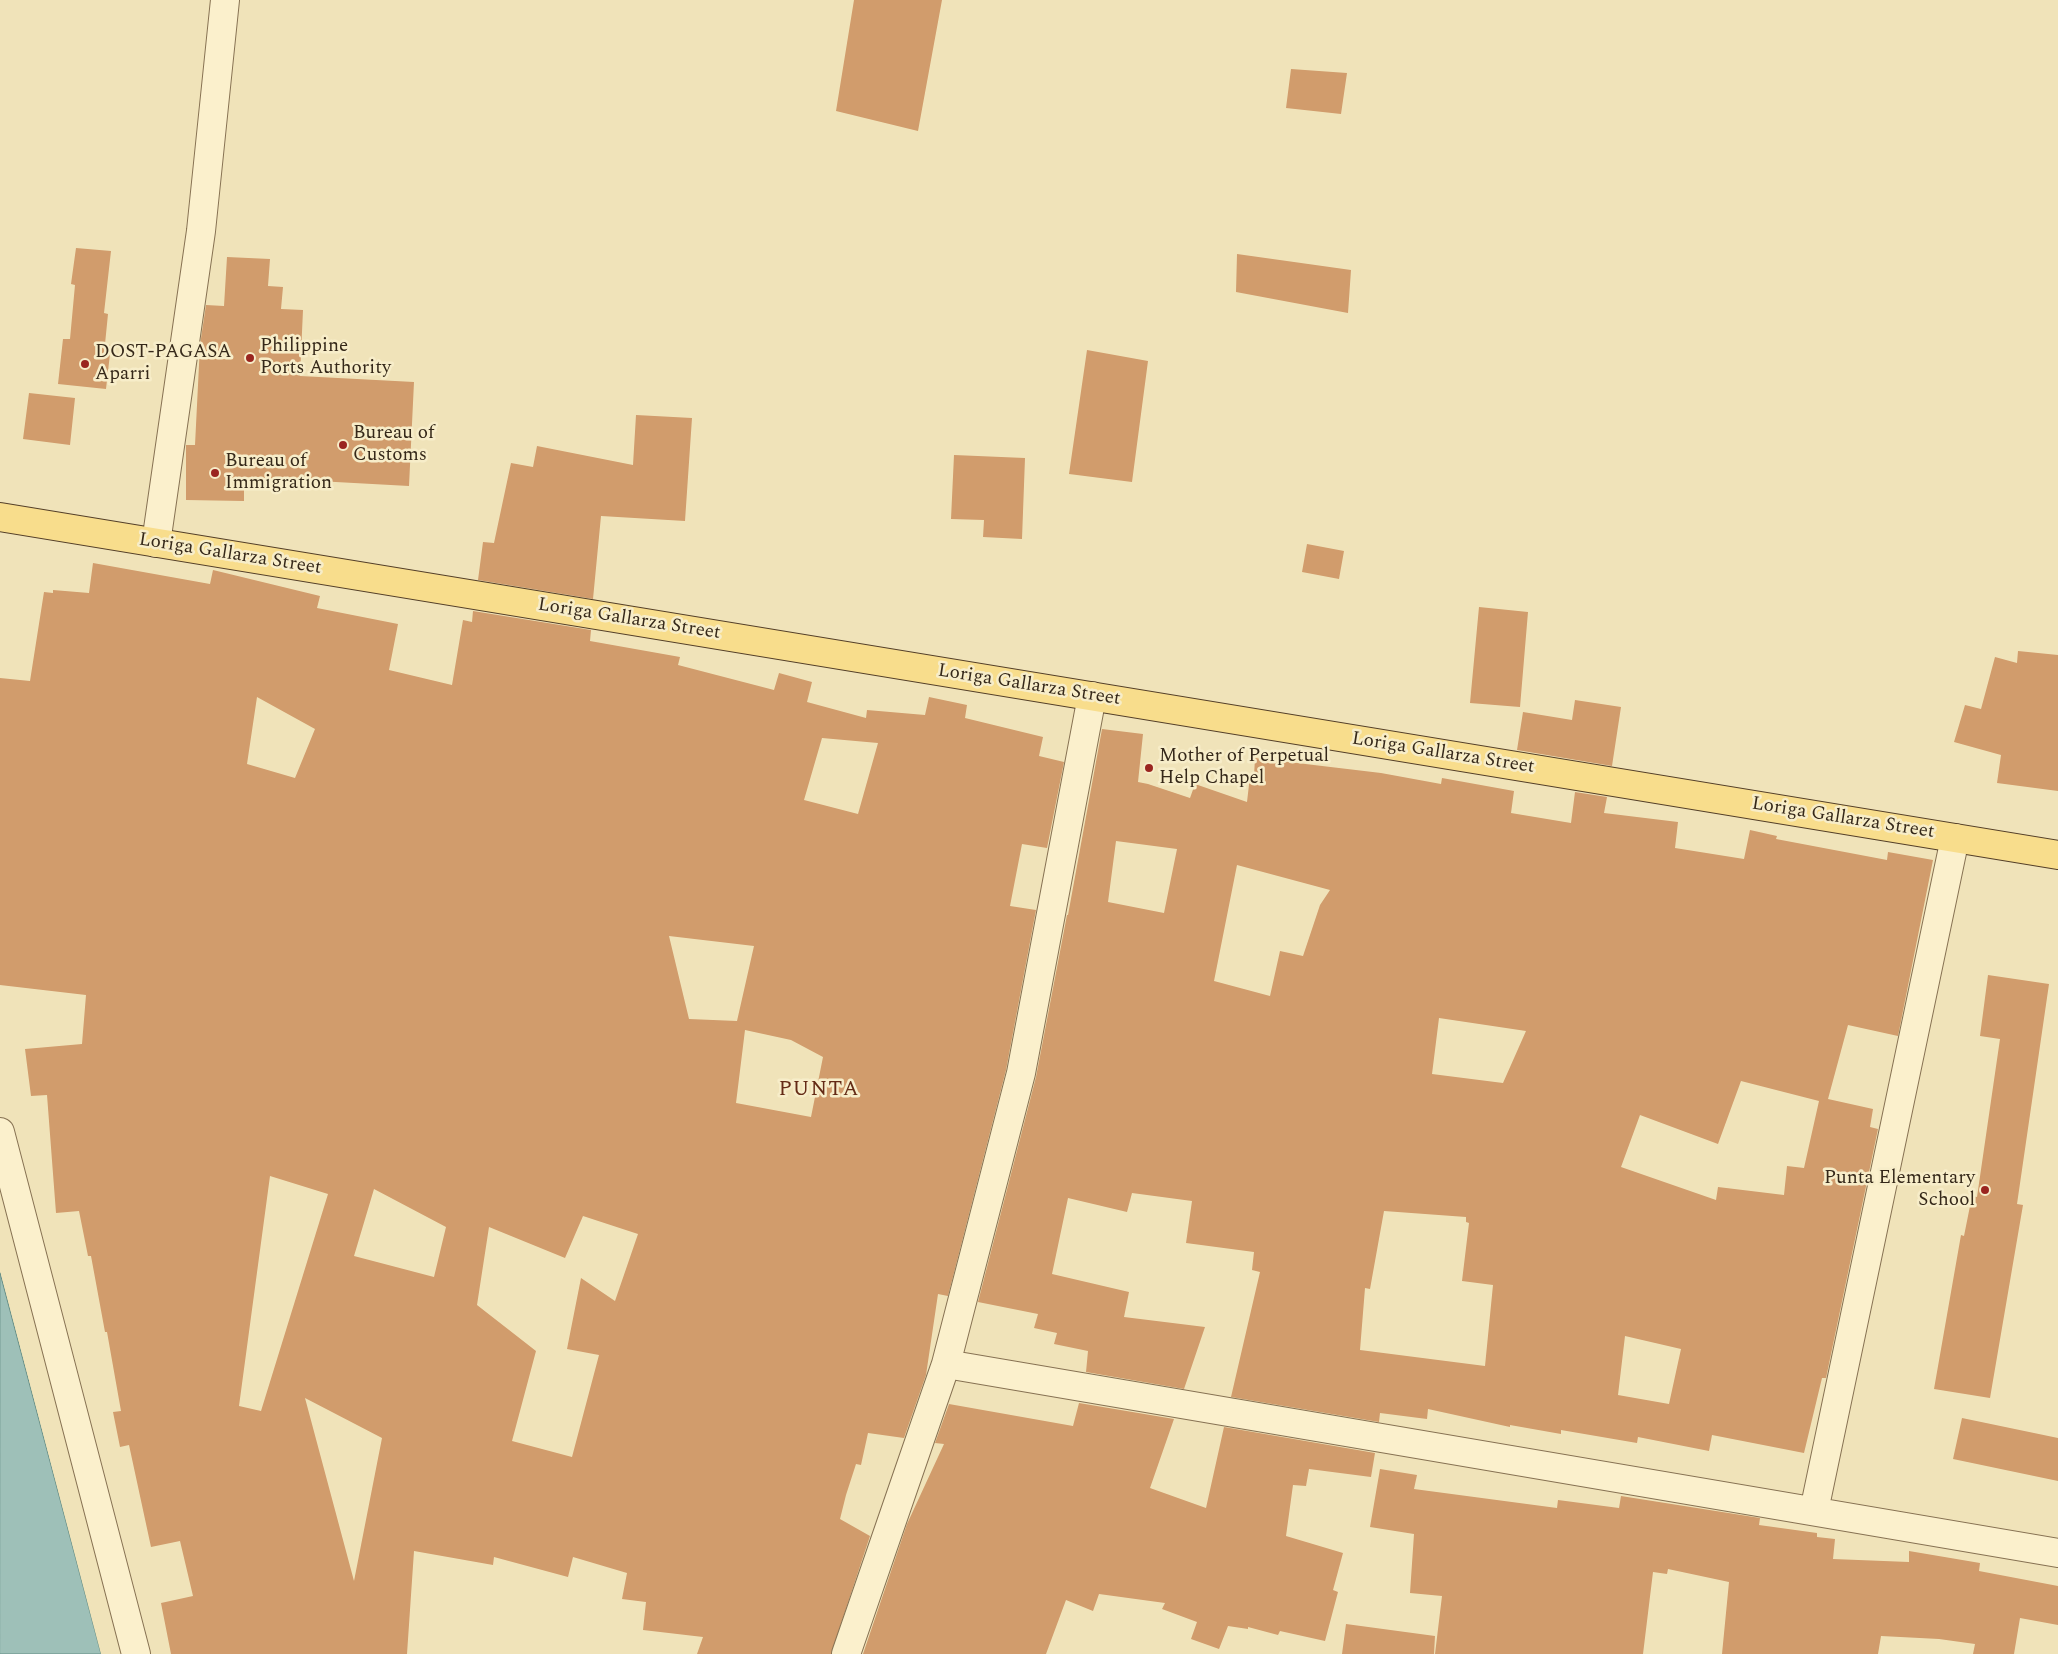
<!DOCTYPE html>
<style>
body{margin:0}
canvas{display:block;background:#f0e3b9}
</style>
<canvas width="2058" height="1654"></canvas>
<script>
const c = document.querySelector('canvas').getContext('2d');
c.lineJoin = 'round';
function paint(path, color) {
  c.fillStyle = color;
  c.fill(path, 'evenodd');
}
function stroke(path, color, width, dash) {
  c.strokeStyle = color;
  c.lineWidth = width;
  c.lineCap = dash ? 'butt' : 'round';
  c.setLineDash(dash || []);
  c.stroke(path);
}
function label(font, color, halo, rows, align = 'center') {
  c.font = font + ' Spectral,serif';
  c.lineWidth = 5;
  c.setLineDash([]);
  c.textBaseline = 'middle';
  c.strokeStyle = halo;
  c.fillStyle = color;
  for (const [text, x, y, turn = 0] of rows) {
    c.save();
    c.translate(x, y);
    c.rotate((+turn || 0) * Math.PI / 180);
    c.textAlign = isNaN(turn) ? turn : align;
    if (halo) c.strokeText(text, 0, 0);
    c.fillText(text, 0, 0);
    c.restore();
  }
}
const water = new Path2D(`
 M 0,1273 L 101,1654 L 0,1654 Z`);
paint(water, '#9ec0b8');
stroke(water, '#668e86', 1);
paint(new Path2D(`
 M 0,1270 L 2,1272 L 104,1654 L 101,1654 Z`), '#f0e3b9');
paint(new Path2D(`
 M 854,0 L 942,0 L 918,131 L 836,111 Z
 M 1291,69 L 1347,73 L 1341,114 L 1286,108 Z
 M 76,248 L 111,251 L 104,313 L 108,314 L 105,344 L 111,345 L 106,389 L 58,384 L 63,339 L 70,339 L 75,285 L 71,284 Z
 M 1237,254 L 1351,270 L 1348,313 L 1236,292 Z
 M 227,257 L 270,259 L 268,286 L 283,287 L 281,309 L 303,310 L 300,376 L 414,382 L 409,486 L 244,477 L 244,501 L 186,500 L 186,445 L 195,445 L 200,345 L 206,305 L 224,306 Z
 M 1087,350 L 1148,361 L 1132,482 L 1069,474 Z
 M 29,393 L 75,398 L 70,445 L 23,439 Z
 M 636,415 L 692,418 L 685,521 L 601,516 L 593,599 L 478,580 L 483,542 L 494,543 L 511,463 L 533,467 L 537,446 L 633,465 Z
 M 954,455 L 1025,458 L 1022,539 L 983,537 L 984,520 L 951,519 Z
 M 1307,544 L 1344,551 L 1339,579 L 1302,572 Z
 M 93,563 L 210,584 L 213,570 L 320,596 L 317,608 L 398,624 L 389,670 L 452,685 L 463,620 L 472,622 L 473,611 L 591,630 L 590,641 L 680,657 L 678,665 L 774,690 L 779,673 L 812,682 L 807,702 L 866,718 L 867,710 L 925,715 L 929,697 L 967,705 L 965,718 L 1043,737 L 1039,756 L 1064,762 L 1047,848 L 1022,844 L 1010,906 L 1036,910 L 1006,1070 L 948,1296 L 938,1294 L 926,1375 L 904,1438 L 868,1433 L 861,1465 L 856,1464 L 846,1495 L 840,1519 L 870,1536 L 831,1654 L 697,1654 L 703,1637 L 643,1630 L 646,1602 L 622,1599 L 627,1573 L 573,1557 L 568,1577 L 494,1557 L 493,1565 L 414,1551 L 407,1654 L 171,1654 L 161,1603 L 193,1596 L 180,1541 L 151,1547 L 129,1445 L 120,1447 L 113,1412 L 121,1411 L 107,1332 L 105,1332 L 91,1256 L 88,1256 L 79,1211 L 56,1213 L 47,1095 L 31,1096 L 25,1049 L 82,1044 L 86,995 L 0,985 L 0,678 L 30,681 L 44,592 L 53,593 L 53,590 L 89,593 ZM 257,697 L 315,729 L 295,778 L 247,764 ZM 822,738 L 878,743 L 858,814 L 804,800 ZM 669,936 L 754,946 L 737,1021 L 689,1019 ZM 745,1030 L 791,1040 L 823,1057 L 811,1117 L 736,1103 ZM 270,1176 L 328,1194 L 261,1411 L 239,1406 ZM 374,1189 L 446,1227 L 434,1277 L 354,1256 ZM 583,1216 L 638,1234 L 615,1301 L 581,1278 L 567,1349 L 599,1355 L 572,1457 L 512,1441 L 536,1351 L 477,1305 L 489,1227 L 565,1258 ZM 305,1398 L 382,1438 L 354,1581 Z
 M 1479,607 L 1528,612 L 1520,707 L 1470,703 Z
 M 2018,651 L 2058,655 L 2058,791 L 1997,783 L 2001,755 L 1954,742 L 1965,705 L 1981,709 L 1995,657 L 2017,663 Z
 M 1575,700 L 1621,707 L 1612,766 L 1517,750 L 1523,712 L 1572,720 Z
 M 1102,729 L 1143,734 L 1138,782 L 1148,784 L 1190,798 L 1195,784 L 1247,802 L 1250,776 L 1254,776 L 1255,758 L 1381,773 L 1441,784 L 1442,778 L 1514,791 L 1511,813 L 1571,823 L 1575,792 L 1607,797 L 1604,813 L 1678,822 L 1675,848 L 1744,859 L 1750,830 L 1777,836 L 1776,839 L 1887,860 L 1888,852 L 1933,860 L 1898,1036 L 1848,1025 L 1828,1099 L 1873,1109 L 1870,1127 L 1878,1129 L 1826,1378 L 1822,1378 L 1804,1453 L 1712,1435 L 1709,1451 L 1638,1437 L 1637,1443 L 1561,1430 L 1561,1434 L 1510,1425 L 1510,1427 L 1428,1409 L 1427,1419 L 1380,1413 L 1379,1422 L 1231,1397 L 1260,1272 L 1252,1270 L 1254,1252 L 1186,1243 L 1192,1201 L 1132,1193 L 1127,1212 L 1068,1198 L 1052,1274 L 1129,1292 L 1124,1317 L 1205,1327 L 1184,1389 L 1086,1372 L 1088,1351 L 1054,1344 L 1057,1333 L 1034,1328 L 1038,1314 L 978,1302 L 1036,1077 L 1067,915 L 1068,915 ZM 1116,841 L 1177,849 L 1164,913 L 1108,902 ZM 1237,865 L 1330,890 L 1320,905 L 1303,956 L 1280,951 L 1270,996 L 1214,981 ZM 1439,1018 L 1526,1031 L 1503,1083 L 1432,1074 ZM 1741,1081 L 1819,1101 L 1804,1168 L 1787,1166 L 1784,1195 L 1718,1187 L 1716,1200 L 1621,1167 L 1640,1115 L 1718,1144 ZM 1384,1211 L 1466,1217 L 1466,1222 L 1469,1223 L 1462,1281 L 1493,1285 L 1485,1366 L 1360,1350 L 1365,1288 L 1370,1289 ZM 1625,1336 L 1681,1349 L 1669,1404 L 1618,1395 Z
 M 1988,975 L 2049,984 L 2017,1204 L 2023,1205 L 1990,1398 L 1934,1389 L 1961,1235 L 1964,1236 L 1972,1196 L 1977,1197 L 2000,1039 L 1980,1036 Z
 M 1079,1403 L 1174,1419 L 1150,1488 L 1206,1508 L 1224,1427 L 1375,1453 L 1371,1477 L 1309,1469 L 1306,1486 L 1293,1485 L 1286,1536 L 1343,1553 L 1333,1590 L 1338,1592 L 1325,1641 L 1280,1631 L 1278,1635 L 1248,1627 L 1248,1629 L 1228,1626 L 1219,1649 L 1191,1639 L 1197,1622 L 1162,1609 L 1165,1603 L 1099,1594 L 1093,1611 L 1066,1600 L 1046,1654 L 863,1654 L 907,1524 L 944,1444 L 935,1443 L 949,1404 L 1073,1426 Z
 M 1962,1418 L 2058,1438 L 2058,1481 L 1953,1459 Z
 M 1380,1469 L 1417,1475 L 1414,1489 L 1557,1508 L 1558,1500 L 1619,1508 L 1621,1496 L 1760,1518 L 1759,1525 L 1817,1533 L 1817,1537 L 1835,1539 L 1833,1559 L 1909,1562 L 1909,1551 L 1980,1563 L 1979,1571 L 2058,1586 L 2058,1625 L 2020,1618 L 2014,1654 L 1973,1654 L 1975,1644 L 1939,1639 L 1881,1636 L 1878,1654 L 1722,1654 L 1729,1582 L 1668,1569 L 1667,1574 L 1653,1572 L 1643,1654 L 1435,1654 L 1442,1596 L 1410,1593 L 1414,1534 L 1370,1527 Z
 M 1346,1624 L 1435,1636 L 1434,1654 L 1342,1654 Z`), '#d19c6c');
const minor = new Path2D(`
 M 156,543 L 201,231 L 225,0
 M 0,1132 L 136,1654
 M 946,1364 L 2058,1553
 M 1814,1511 L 1955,838
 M 846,1654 L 946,1364 L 1021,1073 L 1092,696`);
const major = new Path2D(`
 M 0,517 L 2058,855`);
stroke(minor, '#877253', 30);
stroke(major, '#543f28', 30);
stroke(minor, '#fbf0cc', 28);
stroke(major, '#f8dd8c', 28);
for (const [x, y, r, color] of [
 [250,358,5,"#9a251f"],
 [85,364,5,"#9a251f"],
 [343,445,5,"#9a251f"],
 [215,473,5,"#9a251f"],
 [1149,768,5,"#9a251f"],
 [1985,1190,5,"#9a251f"]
]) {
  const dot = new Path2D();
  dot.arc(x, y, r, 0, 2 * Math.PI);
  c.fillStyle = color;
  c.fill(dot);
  stroke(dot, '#f7edc9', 2);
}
label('19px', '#352819', '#f7edc9', [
 ["Philippine",260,347],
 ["Ports Authority",260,369],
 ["DOST-PAGASA",95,353],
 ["Aparri",95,375],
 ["Bureau of",353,434],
 ["Customs",353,456],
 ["Bureau of",225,462],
 ["Immigration",225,484],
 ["Mother of Perpetual",1159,757],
 ["Help Chapel",1159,779],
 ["Punta Elementary",1975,1179,"right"],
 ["School",1975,1201,"right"]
], 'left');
label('19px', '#352819', '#f7edc9', [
 ["Loriga Gallarza Street",230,555,9],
 ["Loriga Gallarza Street",629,620,9],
 ["Loriga Gallarza Street",1029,686,9],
 ["Loriga Gallarza Street",1443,754,9],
 ["Loriga Gallarza Street",1843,819,9]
]);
c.letterSpacing = '1px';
label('21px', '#642b16', '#f7edc9', [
 ["PUNTA",819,1091]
]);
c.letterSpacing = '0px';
</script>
